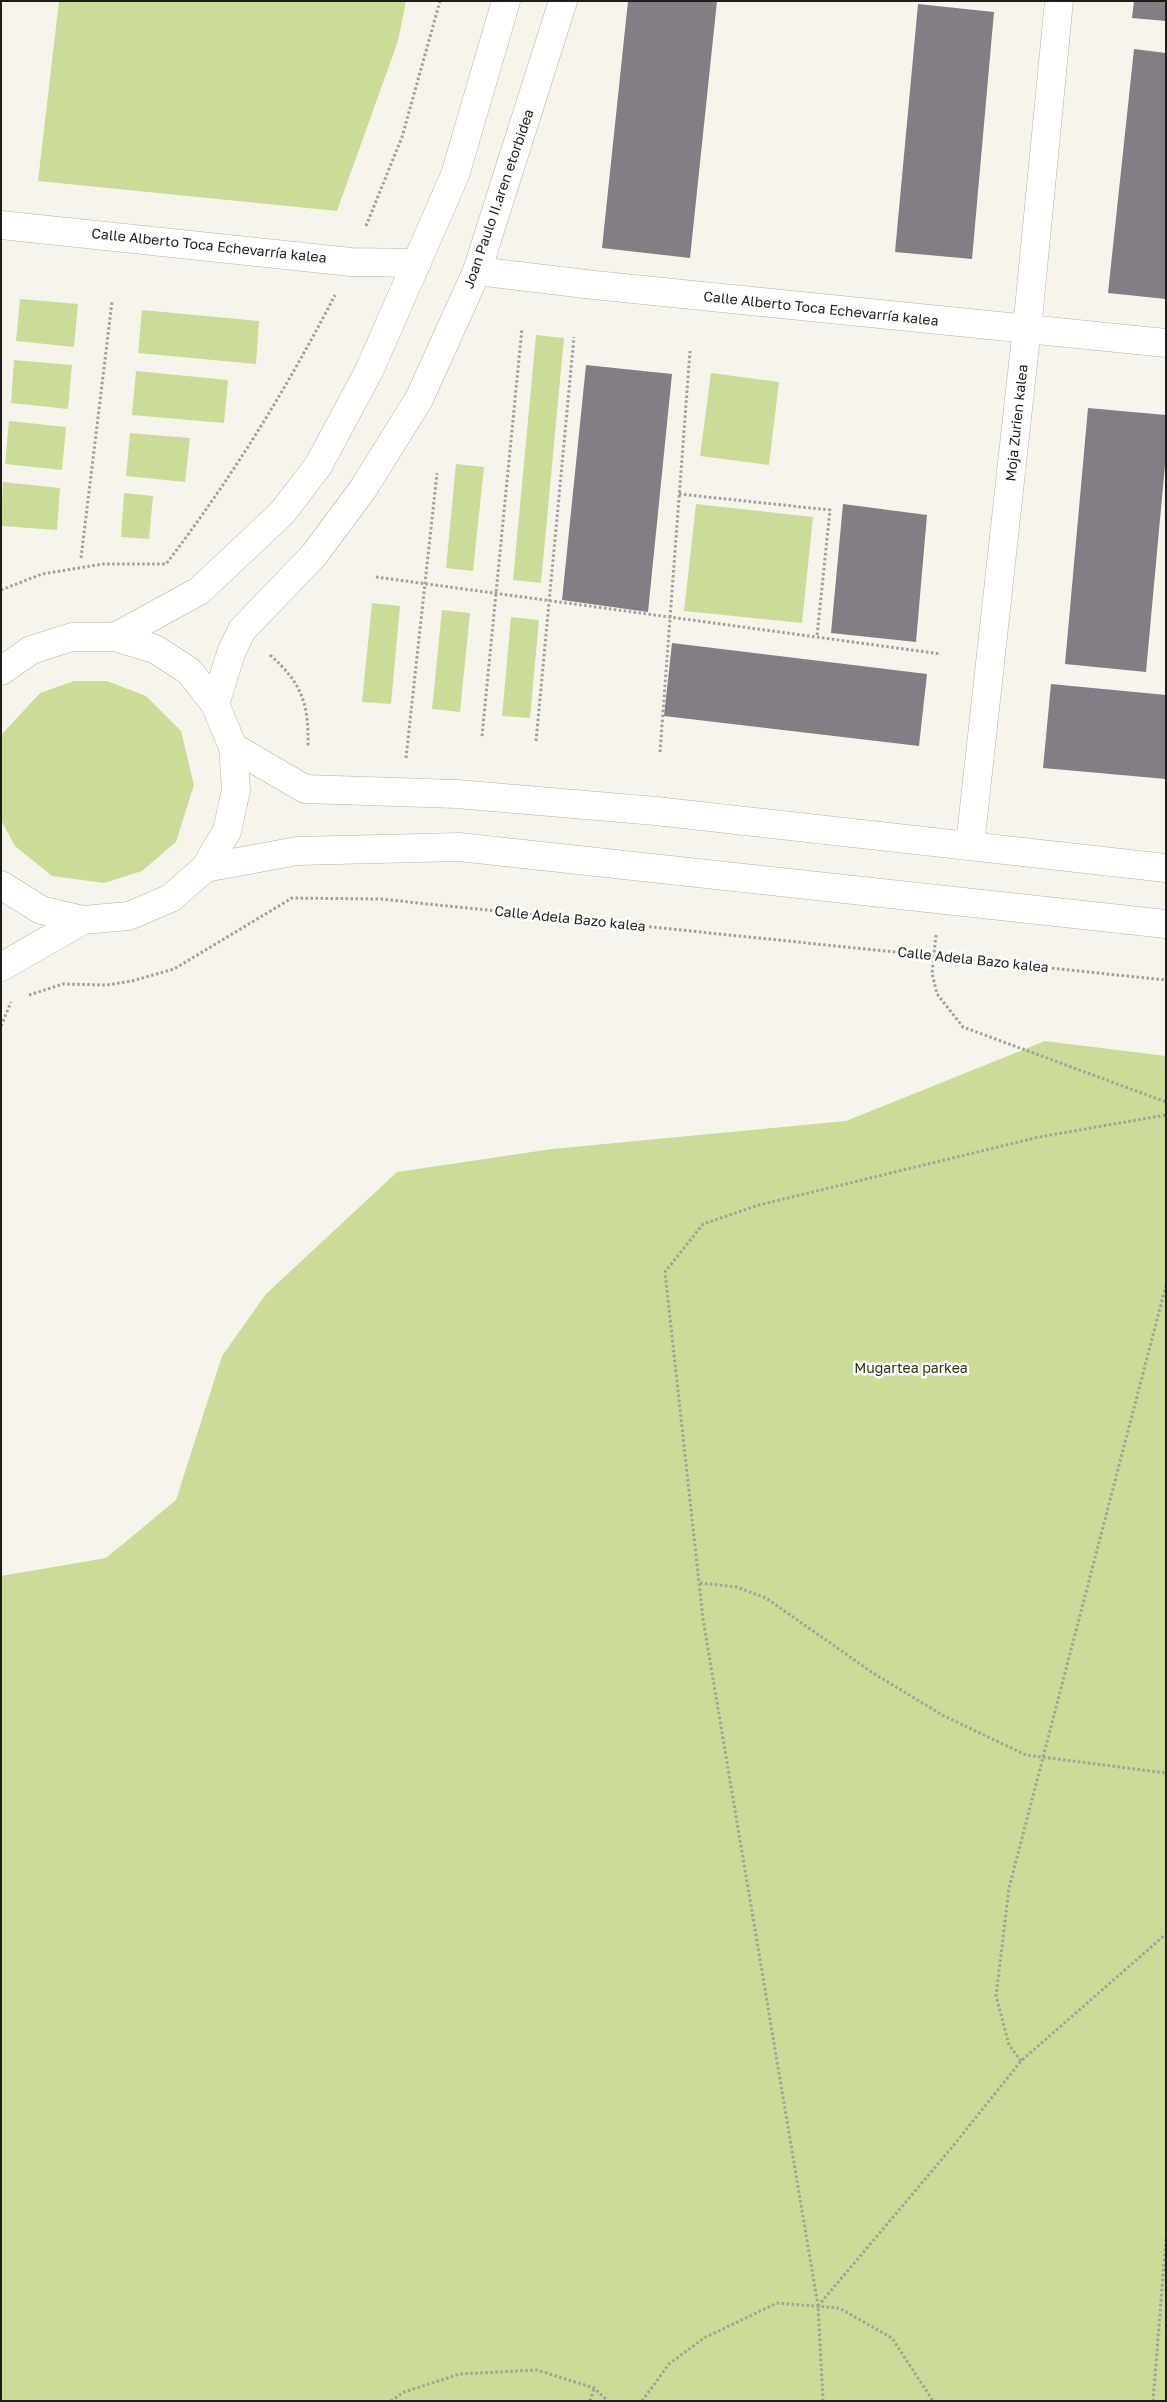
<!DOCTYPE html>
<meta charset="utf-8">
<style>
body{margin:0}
#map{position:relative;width:1167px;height:2402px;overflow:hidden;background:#f7f5eb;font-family:"Golos Text",sans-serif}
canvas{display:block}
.frame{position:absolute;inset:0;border:2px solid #1e1d1a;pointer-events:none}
</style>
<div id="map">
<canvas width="1167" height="2402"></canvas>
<div class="frame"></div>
</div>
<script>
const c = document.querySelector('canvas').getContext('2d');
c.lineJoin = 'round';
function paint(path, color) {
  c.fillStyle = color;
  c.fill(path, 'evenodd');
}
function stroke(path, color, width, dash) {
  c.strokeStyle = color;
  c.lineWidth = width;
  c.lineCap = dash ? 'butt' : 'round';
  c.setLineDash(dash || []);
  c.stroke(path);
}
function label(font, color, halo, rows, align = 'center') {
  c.font = font + ' "Golos Text",sans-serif';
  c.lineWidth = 5;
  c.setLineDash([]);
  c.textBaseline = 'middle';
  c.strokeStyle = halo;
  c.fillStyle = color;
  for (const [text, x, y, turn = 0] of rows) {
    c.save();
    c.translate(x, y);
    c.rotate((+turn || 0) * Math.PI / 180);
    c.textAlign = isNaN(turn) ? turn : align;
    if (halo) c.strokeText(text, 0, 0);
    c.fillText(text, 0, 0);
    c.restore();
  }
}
paint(new Path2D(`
 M 59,1 L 406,1 L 398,41 L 337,211 L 38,181 Z
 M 20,299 L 78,304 L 74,347 L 16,341 Z
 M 142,310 L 259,321 L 256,364 L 138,353 Z
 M 536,335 L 564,338 L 541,583 L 513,580 Z
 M 14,360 L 72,365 L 68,409 L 11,403 Z
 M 136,371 L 228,380 L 224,423 L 132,415 Z
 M 711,373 L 779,382 L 769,465 L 700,456 Z
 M 9,421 L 66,427 L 62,470 L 5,464 Z
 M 130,433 L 190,438 L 185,482 L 126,476 Z
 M 456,464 L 484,467 L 473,571 L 446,568 Z
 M 3,482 L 60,488 L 57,530 L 1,526 Z
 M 124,493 L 153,496 L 149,539 L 121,537 Z
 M 696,504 L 813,517 L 802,623 L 684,611 Z
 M 372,603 L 400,606 L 391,704 L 362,702 Z
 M 442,610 L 470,613 L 460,712 L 432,709 Z
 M 511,617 L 539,620 L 530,718 L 502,716 Z
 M 74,681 L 107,681 L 146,696 L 181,731 L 194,785 L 176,842 L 142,871 L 104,883 L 52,876 L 15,846 L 1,820 L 1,741 L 3,733 L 40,693 Z
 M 1045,1041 L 1166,1056 L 1166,2401 L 1,2401 L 1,1576 L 106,1558 L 176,1500 L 222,1356 L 266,1294 L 397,1172 L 552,1149 L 846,1121 Z`), '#cbdc99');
paint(new Path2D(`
 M 628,1 L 717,1 L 690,258 L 602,248 Z
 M 1134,1 L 1166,1 L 1166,21 L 1132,18 Z
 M 918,4 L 994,12 L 972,259 L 895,252 Z
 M 1134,49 L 1166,53 L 1166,299 L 1108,293 Z
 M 586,365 L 672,374 L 648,612 L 562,600 Z
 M 1088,408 L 1166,415 L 1166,454 L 1146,672 L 1065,664 Z
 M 843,504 L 927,515 L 916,642 L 831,633 Z
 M 672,643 L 927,674 L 919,746 L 664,716 Z
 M 1051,684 L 1166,695 L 1166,779 L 1043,768 Z`), '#837e86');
const street = new Path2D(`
 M 1,225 L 351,262 L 417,263
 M 477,271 L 594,285 L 1166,343
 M 970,845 L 1029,309 L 1059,1`);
const secondary = new Path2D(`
 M 115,637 L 199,591 L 282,513 L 318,466 L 369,371 L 455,175 L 506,1
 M 1,671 L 31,650 L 72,637 L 115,637 L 155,649 L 189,671 L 215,704 L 233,747 L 236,790 L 227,831 L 205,868 L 171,898 L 129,916 L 83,920 L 41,910 L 1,885
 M 215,704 L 231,653 L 242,630 L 314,555 L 363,489 L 419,399 L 477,271 L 563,1
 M 233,747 L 305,789 L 457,794 L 656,811 L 1166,868
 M 205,868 L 297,851 L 459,847 L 1166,924
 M 1,967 L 83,920`);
stroke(street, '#b3b1a8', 29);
stroke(secondary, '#b3b1a8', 29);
stroke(new Path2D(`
 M 366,226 L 402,137 L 440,1
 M 679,494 L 830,510 L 817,636
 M 81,558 L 112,302
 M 376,577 L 941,654
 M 1,590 L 42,574 L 103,564 L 166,564 C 231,479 286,390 335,295
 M 270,655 C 303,684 309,705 308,748
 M 482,736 L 522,328
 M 536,741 L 574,337
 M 660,752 L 690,351
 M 406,758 L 437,473
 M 936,935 L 932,973 L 937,994 L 963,1027 L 1166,1102
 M 29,995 L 63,984 L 107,985 L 132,981 L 174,969 L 292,898 L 380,899 L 1166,980
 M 1,1026 L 11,1002
 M 700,1583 L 737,1587 L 766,1598 L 873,1673 L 944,1716 L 1026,1755 L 1166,1773
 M 1021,2061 L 1009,2045 L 996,1996 L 1009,1888 L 1166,1285
 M 818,2306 L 953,2146 L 1021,2061 L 1166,1934
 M 391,2401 L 404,2392 L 460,2374 L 537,2370 L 594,2388 L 608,2401
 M 590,2401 L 594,2388
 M 642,2401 L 669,2364 L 704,2338 L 777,2303 L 839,2308 L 892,2338 L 933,2401
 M 823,2401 L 818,2306 L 703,1619 L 665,1272 L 703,1224 L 759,1205 L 1039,1137 L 1166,1115
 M 1153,2401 L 1166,2238`), '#a3a29a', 3, [2.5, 2.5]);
stroke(street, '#fff', 28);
stroke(secondary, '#fff', 28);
label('14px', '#1e1d1a', '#fff', [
 ["Joan Paulo II.aren etorbidea",499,199,-71],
 ["Calle Alberto Toca Echevarría kalea",209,246,6],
 ["Calle Alberto Toca Echevarría kalea",821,309,6],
 ["Moja Zurien kalea",1017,423,-84],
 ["Calle Adela Bazo kalea",570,919,6],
 ["Calle Adela Bazo kalea",973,960,6]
]);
label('14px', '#2d340e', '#fff', [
 ["Mugartea parkea",911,1369]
]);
</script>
